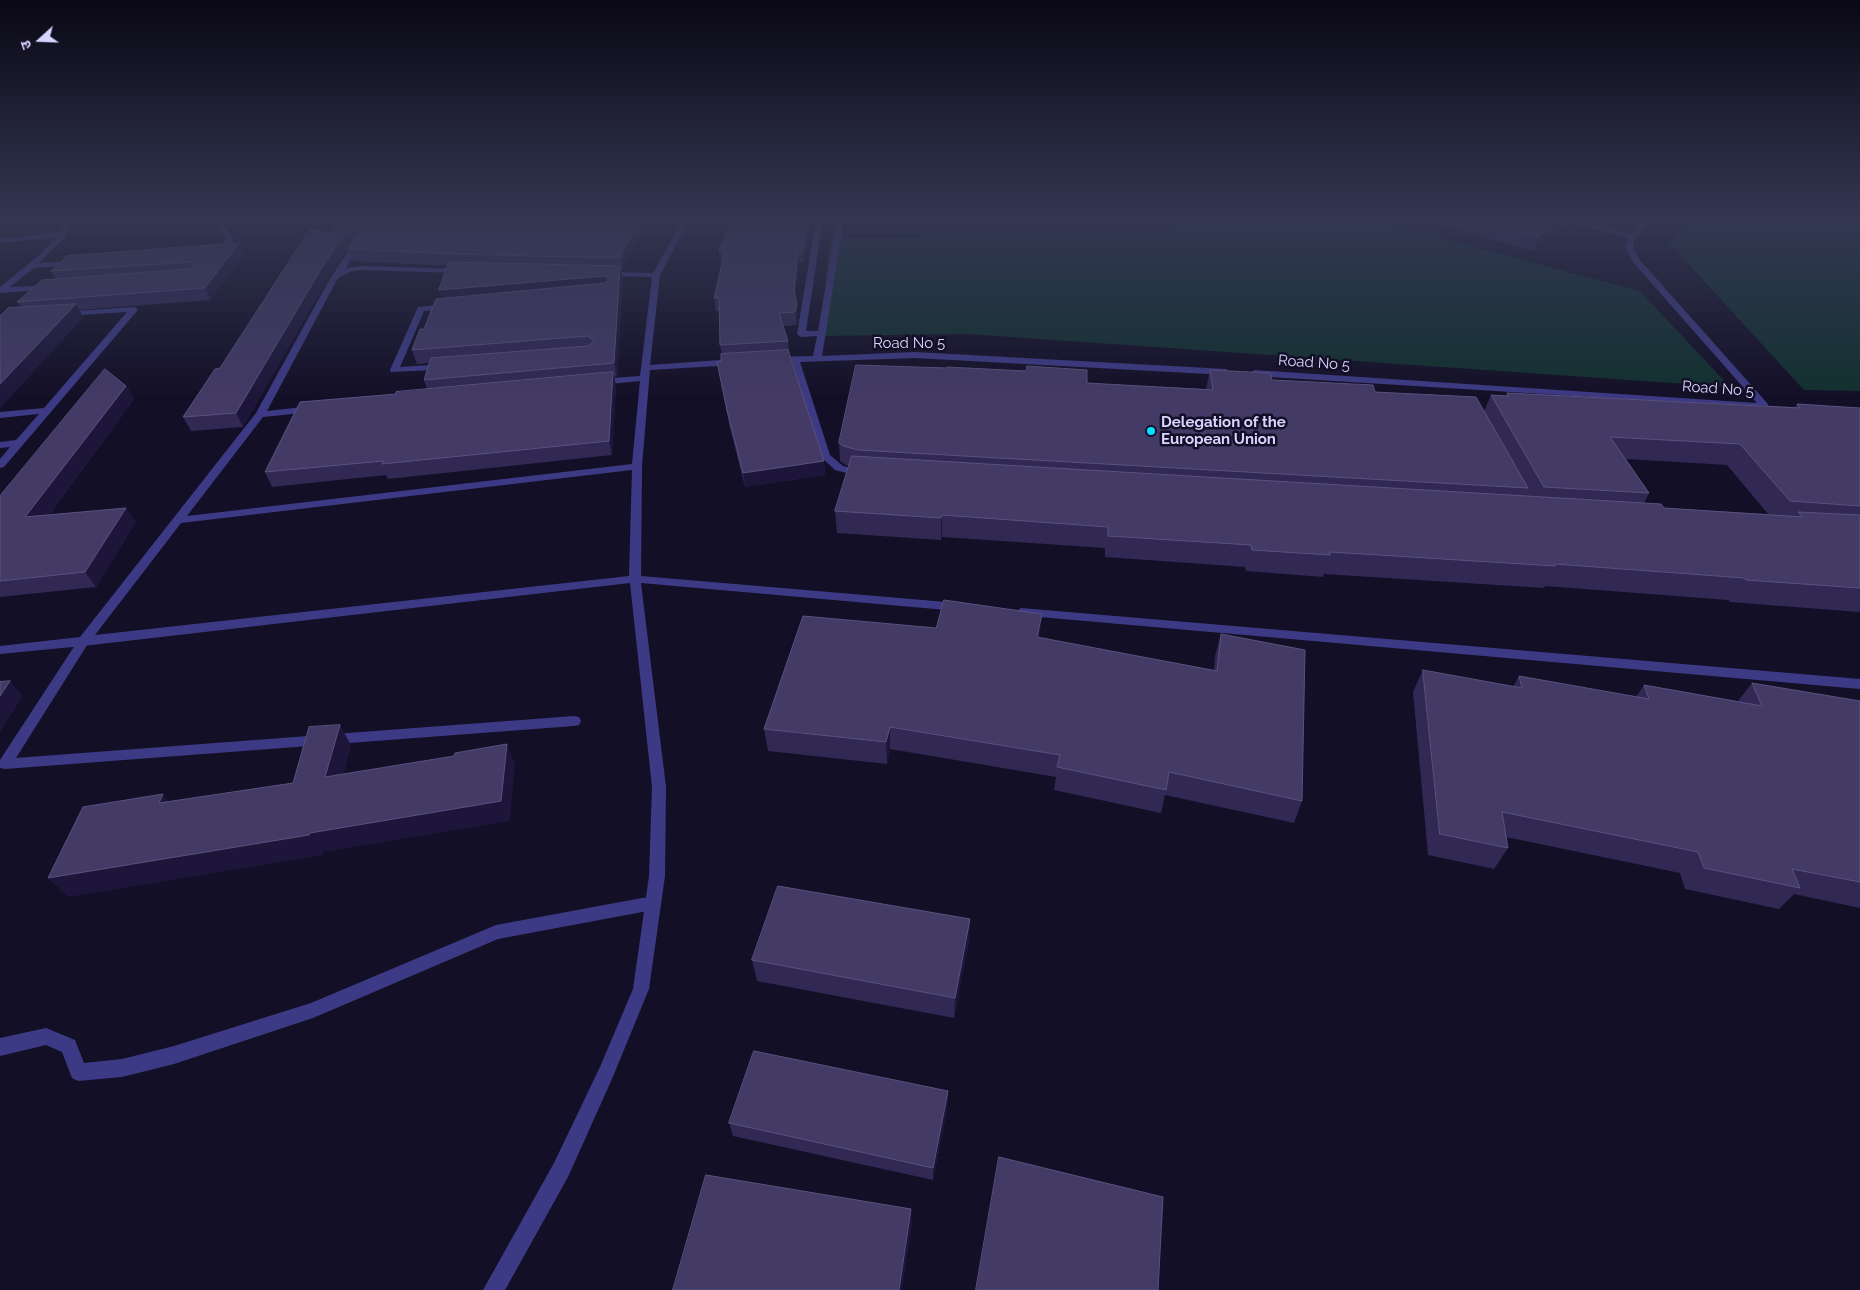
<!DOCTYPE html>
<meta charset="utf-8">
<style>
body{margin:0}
#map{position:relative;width:1860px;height:1290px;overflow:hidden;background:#130f26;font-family:Raleway,"Noto Sans Devanagari",sans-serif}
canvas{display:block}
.north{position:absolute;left:15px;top:15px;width:50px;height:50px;-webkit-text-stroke:4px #130f26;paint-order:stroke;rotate:250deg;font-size:14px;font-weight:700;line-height:20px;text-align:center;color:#d9d4ff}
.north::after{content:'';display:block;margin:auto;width:18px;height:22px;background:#d9d4ff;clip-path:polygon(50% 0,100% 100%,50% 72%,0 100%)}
</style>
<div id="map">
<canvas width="1860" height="1290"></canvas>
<div class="north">उ</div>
</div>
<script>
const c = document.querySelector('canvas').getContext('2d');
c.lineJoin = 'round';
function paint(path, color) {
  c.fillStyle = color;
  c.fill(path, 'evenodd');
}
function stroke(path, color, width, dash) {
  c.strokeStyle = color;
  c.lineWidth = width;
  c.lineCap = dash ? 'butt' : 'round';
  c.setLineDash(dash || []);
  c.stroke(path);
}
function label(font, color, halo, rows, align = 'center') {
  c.font = font + ' Raleway,sans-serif';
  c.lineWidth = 5;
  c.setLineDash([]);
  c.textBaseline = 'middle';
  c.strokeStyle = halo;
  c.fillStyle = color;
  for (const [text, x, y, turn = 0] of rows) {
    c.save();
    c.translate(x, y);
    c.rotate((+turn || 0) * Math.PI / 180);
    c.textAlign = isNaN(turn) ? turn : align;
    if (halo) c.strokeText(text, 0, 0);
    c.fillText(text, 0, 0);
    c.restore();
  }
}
paint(new Path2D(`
 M 1183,219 L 1367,219 L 1640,291 L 1730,387 L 968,334 L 820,336 L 830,238 L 1168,235 Z
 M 1690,219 L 1860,219 L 1860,391 L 1804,390 L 1669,243 Z`), '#12302f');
paint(new Path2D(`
 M 83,638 L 89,642 L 16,758 L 574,716 L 579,717 L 581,721 L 579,725 L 574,726 L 5,769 L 0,768 L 0,760 L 79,639 Z
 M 653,896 L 659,898 L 661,903 L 659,908 L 653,910 L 498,939 L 313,1018 L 174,1064 L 122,1077 L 78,1081 L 72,1078 L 62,1052 L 46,1045 L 0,1056 L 0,1038 L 46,1028 L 75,1040 L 84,1063 L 122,1059 L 174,1046 L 311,1003 L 496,925 Z`), '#3d3a85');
paint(new Path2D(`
 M 64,219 L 71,219 L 66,236 L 39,263 L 74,261 L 77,261 L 77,265 L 34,268 L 10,287 L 49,285 L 53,287 L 52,289 L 0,293 L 0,287 L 38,256 L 57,237 L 0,243 L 0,239 L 60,232 Z
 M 212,219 L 219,219 L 234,239 C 229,248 222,254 211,254 L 211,250 L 221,246 L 226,239 Z
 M 683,219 L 690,219 L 660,275 L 650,365 L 734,359 L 738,362 L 734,365 L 650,370 L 642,466 L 641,576 L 958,603 L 964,607 L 958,611 L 641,583 L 666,787 L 665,876 L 649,989 L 612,1079 L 568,1177 L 505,1290 L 483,1290 L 554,1163 L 600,1067 L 633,989 L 649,876 L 652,787 L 630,583 L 83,646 L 0,654 L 0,646 L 80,637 L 256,413 L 331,277 L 356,239 L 363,241 L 346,268 L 362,266 L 462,269 L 466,271 L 462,273 L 362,270 L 352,271 L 338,278 L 267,411 L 312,406 L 317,409 L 312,412 L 263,417 L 187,516 L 632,464 L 640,381 L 599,385 L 594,382 L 599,379 L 640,376 L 652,277 L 607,276 L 603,274 L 607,272 L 653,273 ZM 632,470 L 629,576 L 95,635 L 181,523 Z
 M 816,219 L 823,219 L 806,331 L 818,331 L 837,219 L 844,219 L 822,356 L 915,352 L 1226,369 L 1230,372 L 1226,375 L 915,358 L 800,362 L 830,455 L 843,466 L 867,472 L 868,474 L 863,477 L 835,470 L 820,456 L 792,362 L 774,363 L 770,360 L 774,357 L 813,356 L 817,336 L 801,337 L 797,334 Z
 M 1559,219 L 1571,219 L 1631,234 L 1647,219 L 1654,219 L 1635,238 L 1633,247 L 1639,259 L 1768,404 L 1768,408 L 1254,376 L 1250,373 L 1254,370 L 1757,403 L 1633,262 L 1625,247 L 1628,238 Z
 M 448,304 L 451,304 L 451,308 L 424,311 L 400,367 L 430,365 L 434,368 L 433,370 L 391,372 L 390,370 L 418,307 Z
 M 134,307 L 138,309 L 137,311 L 4,467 L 0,468 L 0,459 L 10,447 L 0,448 L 0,442 L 16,440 L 39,414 L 0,418 L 0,412 L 44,408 L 127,312 L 65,316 L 61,314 L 62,312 Z
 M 1021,608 L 1860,679 L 1860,689 L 1017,615 L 1015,612 Z`), '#3d3a85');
paint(new Path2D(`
 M 345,219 L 653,219 L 623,264 L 623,270 L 621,270 L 623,278 L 617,376 L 614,377 L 616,385 L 612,455 L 388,479 L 386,475 L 272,487 L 265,472 L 396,394 L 427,389 L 424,380 L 429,363 L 417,364 L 412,350 L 441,298 L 448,266 L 353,261 L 348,249 L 358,233 L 329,276 L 243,427 L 191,431 L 183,417 L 220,368 L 329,233 Z
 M 812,219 L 804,262 L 799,263 L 795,298 L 798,318 L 797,325 L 783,326 L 788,341 L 789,351 L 824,461 L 825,475 L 745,487 L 729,424 L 717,362 L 721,362 L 722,354 L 720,345 L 720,311 L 716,311 L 714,298 L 722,263 L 721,263 L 719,251 Z
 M 1418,219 L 1567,219 L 1566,223 L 1533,251 Z
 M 244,254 L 210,300 L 79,310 L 83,317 L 0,408 L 0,316 L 21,307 L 17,302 L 56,279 L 51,271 Z
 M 947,368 L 1087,383 L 1206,389 L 1210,370 L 1272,380 L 1375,392 L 1484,411 L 1491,395 L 1506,396 L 1507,393 L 1795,407 L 1797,404 L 1860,408 L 1860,611 L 1859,612 L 1730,602 L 1728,600 L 1545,586 L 1544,588 L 1324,574 L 1323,577 L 1246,571 L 1245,567 L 1105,557 L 1105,548 L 942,537 L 941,540 L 837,533 L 835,511 L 849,466 L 844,464 L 840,461 L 839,443 ZM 1626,459 L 1727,465 L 1768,514 L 1664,508 L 1644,503 L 1649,493 Z
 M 126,386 L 134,399 L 49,515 L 136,522 L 96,587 L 0,597 L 0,496 Z
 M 936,628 L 1039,638 L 1214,670 L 1215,656 L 1221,634 L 1302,801 L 1294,823 L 1165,795 L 1161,813 L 1054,790 L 1056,777 L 890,749 L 887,764 L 768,751 L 764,729 Z
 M 1423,670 L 1513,687 L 1519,676 L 1636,697 L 1644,685 L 1738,701 L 1752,683 L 1860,701 L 1860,908 L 1794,894 L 1779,909 L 1685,889 L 1680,873 L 1506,837 L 1508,848 L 1494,869 L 1428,855 L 1413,692 Z
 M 970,919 L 969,940 L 954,1018 L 757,981 L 752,960 Z
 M 948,1104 L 933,1180 L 733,1136 L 729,1123 Z`), '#312854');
paint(new Path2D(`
 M 643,219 L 653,219 L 623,264 L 623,270 L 621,258 L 621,252 Z
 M 809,219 L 812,219 L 804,262 L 803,250 Z
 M 1559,219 L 1567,219 L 1566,223 L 1533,251 L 1538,237 Z
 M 354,221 L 358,233 L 329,276 L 243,427 L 236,413 L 324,264 Z
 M 239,243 L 244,254 L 210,300 L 205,288 Z
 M 798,250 L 799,263 L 795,302 L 794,290 Z
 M 620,266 L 623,278 L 617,376 L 614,363 Z
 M 605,276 L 608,288 L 443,303 L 439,290 Z
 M 76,304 L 83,317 L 0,408 L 0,384 Z
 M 797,305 L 798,318 L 797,325 L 795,312 Z
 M 613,372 L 616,385 L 612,455 L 609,441 Z
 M 126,386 L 134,399 L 36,532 L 25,517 Z
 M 824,461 L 825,475 L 745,487 L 743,473 Z
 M 126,508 L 136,522 L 96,587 L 85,572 Z
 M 942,515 L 942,537 L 941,540 L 941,518 Z
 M 1042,614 L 1040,636 L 1035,659 L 1037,637 Z
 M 10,681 L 23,696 L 0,732 L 0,696 Z
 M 340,725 L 351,745 L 338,797 L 325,777 Z
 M 890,727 L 890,749 L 887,764 L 886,742 Z
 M 507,744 L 515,764 L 510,821 L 323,852 L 323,855 L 68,897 L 48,878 Z
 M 163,794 L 178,814 L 159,803 Z
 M 970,919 L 969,940 L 954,1018 L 955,998 Z
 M 948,1091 L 948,1104 L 933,1180 L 933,1168 Z
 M 911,1209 L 912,1226 L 902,1290 L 899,1290 Z`), '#1d163a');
const building = new Path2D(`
 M 345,219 L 643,219 L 621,252 L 621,258 L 452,254 L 348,249 L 363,226 L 362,223 L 354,221 L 324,264 L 236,413 L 183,417 L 215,369 L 220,368 L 310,229 L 329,233 Z
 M 733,219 L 809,219 L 803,250 L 798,250 L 794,290 L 797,305 L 795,312 L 779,313 L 788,341 L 720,345 L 719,298 L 714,298 L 725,251 L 719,251 Z
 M 1474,219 L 1559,219 L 1538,237 Z
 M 239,243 L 205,288 L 17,302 L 42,280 L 189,269 L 195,266 L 192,262 L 51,271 L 67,256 Z
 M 449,262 L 620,266 L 614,363 L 424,380 L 431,358 L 588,346 L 594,341 L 588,336 L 412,350 L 420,329 L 424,329 L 436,299 L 605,283 L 611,279 L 605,276 L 439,290 Z
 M 76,304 L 0,384 L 0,316 L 8,308 Z
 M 788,350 L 824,461 L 743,473 L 727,410 L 717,362 L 721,362 L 721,354 Z
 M 856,365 L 947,368 L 947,367 L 1026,371 L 1027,366 L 1087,370 L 1087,383 L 1213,390 L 1210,370 L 1270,373 L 1272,380 L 1373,385 L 1375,392 L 1476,397 L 1528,488 L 858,450 L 843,446 L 839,443 Z
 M 105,369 L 126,386 L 25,517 L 126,508 L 85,572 L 0,581 L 0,496 Z
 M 613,372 L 609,441 L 382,464 L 383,461 L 265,472 L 300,402 L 396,394 L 396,392 Z
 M 1507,393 L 1800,408 L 1797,404 L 1860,408 L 1860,506 L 1790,501 L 1740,444 L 1610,437 L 1649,493 L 1544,487 L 1491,395 L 1509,396 Z
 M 852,456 L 1661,504 L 1664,508 L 1803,517 L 1798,512 L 1860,515 L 1860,588 L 1746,580 L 1744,578 L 1555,564 L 1555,566 L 1330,552 L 1330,555 L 1252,550 L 1251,545 L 1108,536 L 1108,527 L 942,515 L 941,518 L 835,511 Z
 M 944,600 L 1042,614 L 1037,637 L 1217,671 L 1221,634 L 1305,650 L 1302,801 L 1169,772 L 1166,790 L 1057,767 L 1060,755 L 890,727 L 886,742 L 764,729 L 803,616 L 936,628 Z
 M 1423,670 L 1522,688 L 1519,676 L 1649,699 L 1644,685 L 1762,706 L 1752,683 L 1860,701 L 1860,882 L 1792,869 L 1800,888 L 1704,868 L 1698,852 L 1502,812 L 1508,848 L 1440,834 Z
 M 10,681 L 0,696 L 0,682 Z
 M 340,725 L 325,777 L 454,756 L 455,753 L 507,744 L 501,801 L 310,833 L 309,835 L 48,878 L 83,807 L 163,794 L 159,803 L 293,783 L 309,727 Z
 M 778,886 L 970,919 L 955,998 L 752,960 Z
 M 754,1051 L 948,1091 L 933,1168 L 729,1123 Z
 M 999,1157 L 1163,1197 L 1158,1290 L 976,1290 Z
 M 706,1175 L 911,1209 L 899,1290 L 673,1290 Z`);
paint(building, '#433a66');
stroke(building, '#5a527e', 1);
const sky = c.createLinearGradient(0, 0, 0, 400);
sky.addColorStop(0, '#0a0815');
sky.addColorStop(0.55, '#333752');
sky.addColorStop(1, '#33375200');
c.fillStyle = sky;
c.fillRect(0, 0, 1860, 400);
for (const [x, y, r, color] of [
 [1151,431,5,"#00e5ff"]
]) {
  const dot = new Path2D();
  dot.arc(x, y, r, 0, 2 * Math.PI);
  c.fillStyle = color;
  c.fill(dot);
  stroke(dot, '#130f26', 2);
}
label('15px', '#d9d4ff', '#130f26', [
 ["Road No 5",909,343],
 ["Road No 5",1314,363,4],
 ["Road No 5",1718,389,4]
]);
label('bold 15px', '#d9d4ff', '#130f26', [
 ["Delegation of the",1161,422],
 ["European Union",1161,439]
], 'left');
</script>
